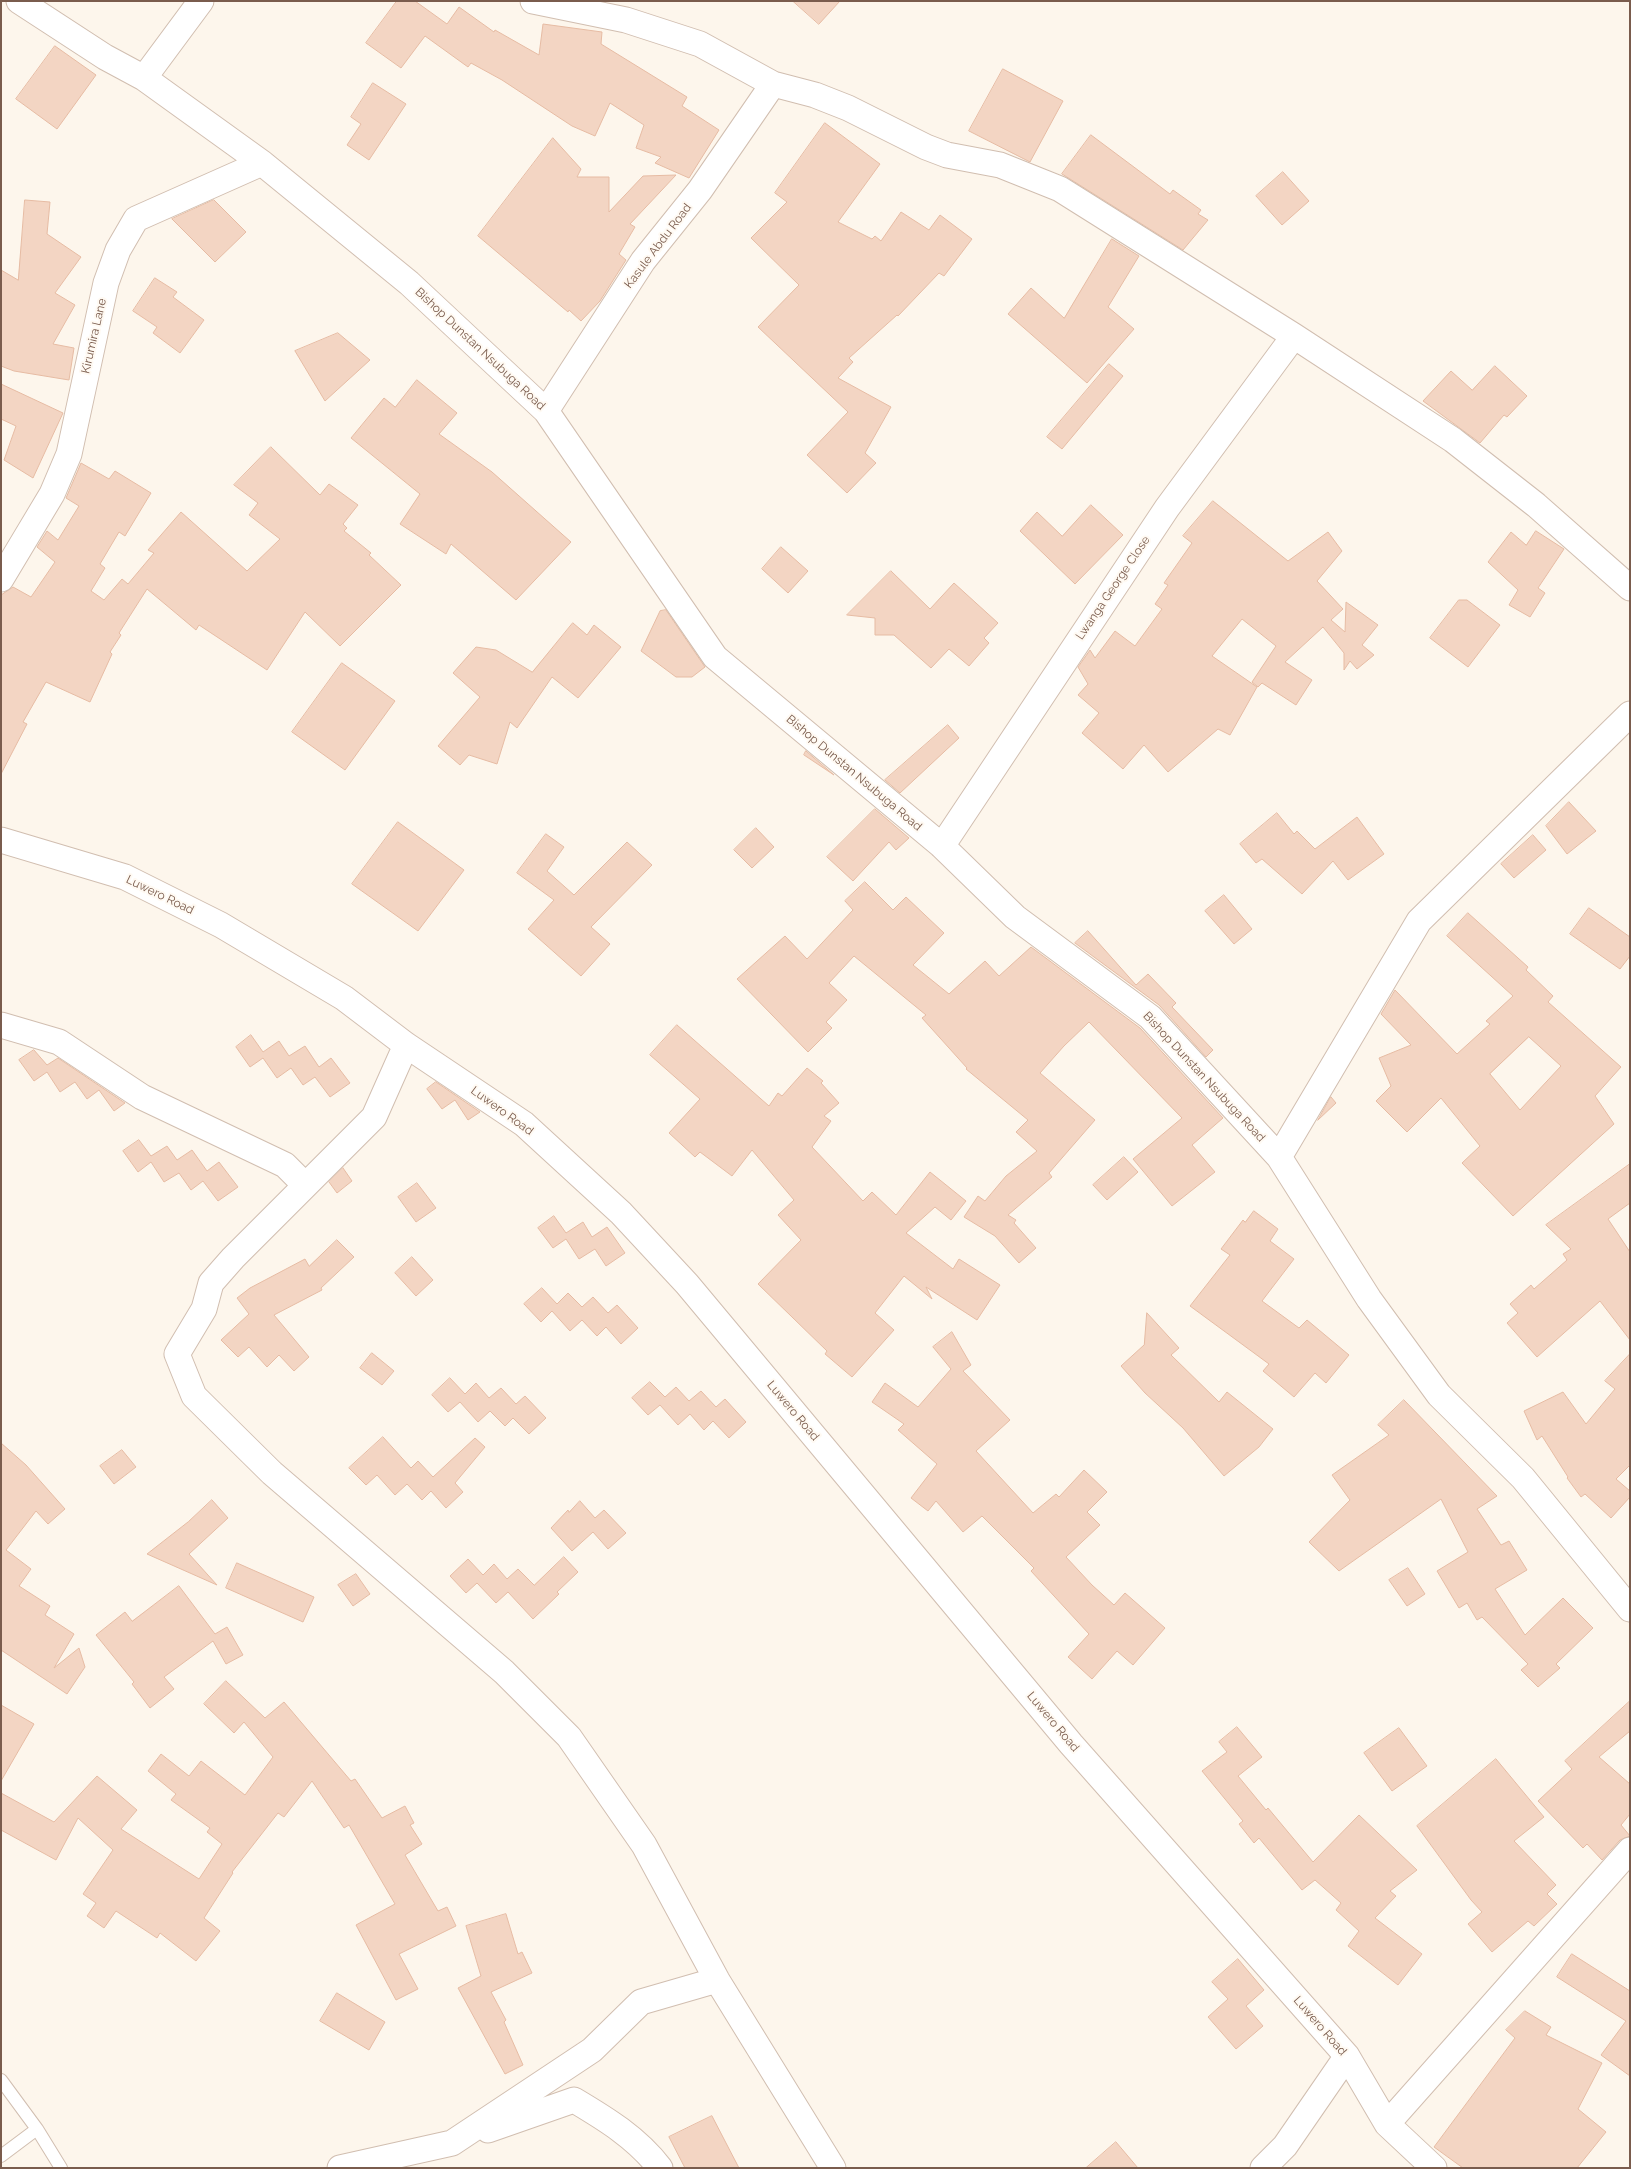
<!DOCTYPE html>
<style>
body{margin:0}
#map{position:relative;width:1631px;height:2169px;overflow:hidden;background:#fdf6ec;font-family:Raleway,sans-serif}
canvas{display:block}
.frame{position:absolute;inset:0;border:2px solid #7a5c4d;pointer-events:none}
</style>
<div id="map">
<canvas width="1631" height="2169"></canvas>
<div class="frame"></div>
</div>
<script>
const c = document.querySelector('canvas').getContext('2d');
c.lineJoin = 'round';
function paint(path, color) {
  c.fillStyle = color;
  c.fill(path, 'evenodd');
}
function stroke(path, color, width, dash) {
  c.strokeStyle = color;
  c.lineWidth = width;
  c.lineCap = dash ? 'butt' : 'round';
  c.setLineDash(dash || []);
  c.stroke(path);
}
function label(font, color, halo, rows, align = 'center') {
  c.font = font + ' Raleway,sans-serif';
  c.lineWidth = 4;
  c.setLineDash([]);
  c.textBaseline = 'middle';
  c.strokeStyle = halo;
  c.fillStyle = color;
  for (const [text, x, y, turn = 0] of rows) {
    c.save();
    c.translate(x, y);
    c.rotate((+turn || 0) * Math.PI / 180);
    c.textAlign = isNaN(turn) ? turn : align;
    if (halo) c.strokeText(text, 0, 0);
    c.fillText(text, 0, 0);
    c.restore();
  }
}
const building = new Path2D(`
 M 397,1 L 415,1 L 447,24 L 459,7 L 494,32 L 495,30 L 539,55 L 543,24 L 602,32 L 601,44 L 687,97 L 682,106 L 719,130 L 689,178 L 655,163 L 661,157 L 636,148 L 644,125 L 610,103 L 595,136 L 572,126 L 502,80 L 471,63 L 468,67 L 425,36 L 401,68 L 366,43 Z
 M 793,1 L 840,1 L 819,24 Z
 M 55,46 L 96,75 L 57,129 L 16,99 Z
 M 1003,69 L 1063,101 L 1030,162 L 969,131 Z
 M 373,83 L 406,104 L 369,160 L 347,145 L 361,124 L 351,117 Z
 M 825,123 L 880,164 L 838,222 L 872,239 L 875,236 L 881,241 L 901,212 L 929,230 L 940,215 L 972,239 L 944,276 L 939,273 L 898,316 L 897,315 L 849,358 L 853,362 L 838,378 L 891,407 L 865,453 L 876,463 L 847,493 L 807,455 L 848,412 L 758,327 L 799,285 L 751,238 L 787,202 L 775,193 Z
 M 1091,135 L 1170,194 L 1173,190 L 1201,210 L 1198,214 L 1208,220 L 1183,250 L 1062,174 Z
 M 553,138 L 581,169 L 577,177 L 609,177 L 609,212 L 643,176 L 676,175 L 630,224 L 635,227 L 619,254 L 626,260 L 600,301 L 581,321 L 569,310 L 568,312 L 478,236 Z
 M 1283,172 L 1309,201 L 1282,225 L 1256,196 Z
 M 25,200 L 50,202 L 47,234 L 81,257 L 55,293 L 75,305 L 53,344 L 74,348 L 69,380 L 14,371 L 1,366 L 1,270 L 18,280 Z
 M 214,200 L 246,232 L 215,262 L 172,219 Z
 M 1112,239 L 1139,256 L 1108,307 L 1134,329 L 1087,383 L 1008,314 L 1031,288 L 1064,318 Z
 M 155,278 L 177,292 L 173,297 L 204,320 L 180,353 L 153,333 L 157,327 L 133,311 Z
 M 338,333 L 370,360 L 325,401 L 295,351 Z
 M 1109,364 L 1123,376 L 1062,449 L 1047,437 Z
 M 1495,366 L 1527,396 L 1507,417 L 1504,415 L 1480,443 L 1423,401 L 1451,371 L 1472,390 Z
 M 417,380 L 457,413 L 439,434 L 492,472 L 571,542 L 516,600 L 451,544 L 446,554 L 400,524 L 420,494 L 351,438 L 384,398 L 395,407 Z
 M 1,384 L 63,413 L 33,478 L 4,460 L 16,426 L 1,419 Z
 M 271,447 L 320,495 L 329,484 L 358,505 L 343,524 L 347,528 L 344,531 L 371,553 L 369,555 L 401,585 L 340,646 L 305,612 L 267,670 L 199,625 L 196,630 L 147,589 L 119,633 L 121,635 L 110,652 L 112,654 L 90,702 L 46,682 L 23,722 L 27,724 L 1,774 L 1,595 L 13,587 L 31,597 L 55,562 L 37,547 L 47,531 L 58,540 L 79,506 L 66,498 L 81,463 L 109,479 L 115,471 L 151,493 L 125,536 L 119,532 L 100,564 L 105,568 L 91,591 L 104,600 L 122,579 L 128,584 L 154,553 L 148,550 L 181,512 L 247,571 L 280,539 L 249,515 L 258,503 L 234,485 Z
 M 1213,501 L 1288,561 L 1328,532 L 1342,551 L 1317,581 L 1343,609 L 1331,620 L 1345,632 L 1346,602 L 1378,625 L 1362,645 L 1374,655 L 1357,669 L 1350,661 L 1344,670 L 1344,653 L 1323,627 L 1285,662 L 1312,680 L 1296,705 L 1262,683 L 1258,687 L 1252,682 L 1276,646 L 1242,619 L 1212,656 L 1257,687 L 1230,735 L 1218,729 L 1168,772 L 1144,745 L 1123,769 L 1082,733 L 1099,713 L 1078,695 L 1088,684 L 1078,667 L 1090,650 L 1095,658 L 1115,631 L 1135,646 L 1162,609 L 1155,604 L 1168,585 L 1164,583 L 1192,543 L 1183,536 Z
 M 1091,505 L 1123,535 L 1075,584 L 1020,531 L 1037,512 L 1062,536 Z
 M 1536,531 L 1564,549 L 1538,588 L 1545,593 L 1530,617 L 1509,605 L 1518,590 L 1488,562 L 1511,532 L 1526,545 Z
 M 781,547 L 808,571 L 788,593 L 762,569 Z
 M 891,571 L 930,609 L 954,583 L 998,623 L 984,638 L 989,643 L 969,666 L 949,649 L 931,668 L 894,635 L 875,635 L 875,618 L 847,615 Z
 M 1459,600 L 1467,600 L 1500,625 L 1468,667 L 1430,638 Z
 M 666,610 L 705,667 L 692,677 L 676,677 L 641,651 L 660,611 Z
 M 573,623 L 587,635 L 594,625 L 621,647 L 578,698 L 552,677 L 517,728 L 510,722 L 497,764 L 469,755 L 460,765 L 438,746 L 480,697 L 453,673 L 476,647 L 496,650 L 532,672 Z
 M 342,663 L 395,701 L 345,770 L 292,732 Z
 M 948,725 L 959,738 L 900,793 L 885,780 Z
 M 806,751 L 834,775 L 804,755 Z
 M 1569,802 L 1596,831 L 1567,854 L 1546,826 Z
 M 875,809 L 909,838 L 896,850 L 889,842 L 853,881 L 827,857 Z
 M 1277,813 L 1294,834 L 1297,831 L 1315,849 L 1357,817 L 1384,854 L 1348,880 L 1333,861 L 1302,894 L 1262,859 L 1256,863 L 1240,844 Z
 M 398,822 L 464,870 L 418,931 L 352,884 Z
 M 756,828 L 774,847 L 752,868 L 734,850 Z
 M 546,834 L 564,847 L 547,871 L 574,895 L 627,842 L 652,865 L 591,927 L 610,944 L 581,976 L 528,929 L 554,900 L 517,873 Z
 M 1533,835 L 1546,850 L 1514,878 L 1501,864 Z
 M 865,882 L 893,910 L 906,897 L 944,933 L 913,965 L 949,994 L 985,961 L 999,976 L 1031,947 L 1140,1028 L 1223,1118 L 1192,1145 L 1215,1172 L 1172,1206 L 1133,1159 L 1182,1118 L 1089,1022 L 1064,1046 L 1040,1073 L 1095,1120 L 1049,1173 L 1052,1177 L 1008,1215 L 1016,1220 L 1014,1223 L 1036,1248 L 1019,1263 L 995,1236 L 964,1217 L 978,1196 L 985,1201 L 1006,1176 L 1037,1151 L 1016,1132 L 1028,1120 L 966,1069 L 967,1068 L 922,1018 L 926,1015 L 854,956 L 829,983 L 847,1000 L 826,1022 L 832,1028 L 808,1052 L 737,979 L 785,936 L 807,959 L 853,910 L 845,901 Z
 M 1224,895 L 1252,929 L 1234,944 L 1205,911 Z
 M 1589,908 L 1630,937 L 1630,956 L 1620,969 L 1570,934 Z
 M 1468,913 L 1528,967 L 1526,970 L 1553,996 L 1548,1002 L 1621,1067 L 1595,1096 L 1614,1124 L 1513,1216 L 1462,1163 L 1480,1146 L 1441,1098 L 1407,1132 L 1376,1101 L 1391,1086 L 1379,1058 L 1411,1045 L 1381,1014 L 1395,990 L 1457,1054 L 1490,1024 L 1486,1021 L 1513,996 L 1447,936 ZM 1529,1037 L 1561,1066 L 1520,1110 L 1490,1074 Z
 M 1088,931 L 1136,985 L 1148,974 L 1176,1003 L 1172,1007 L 1213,1050 L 1206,1057 L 1159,1005 L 1075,943 Z
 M 677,1025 L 769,1106 L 778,1093 L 782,1096 L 807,1068 L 823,1081 L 821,1083 L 839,1103 L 824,1116 L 831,1121 L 812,1147 L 863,1201 L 872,1192 L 896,1215 L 930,1172 L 966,1201 L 951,1220 L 935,1207 L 906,1233 L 953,1269 L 959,1259 L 1000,1285 L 977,1320 L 926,1287 L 932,1299 L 904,1276 L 875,1313 L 894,1330 L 852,1377 L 825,1354 L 827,1351 L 758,1284 L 801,1240 L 778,1215 L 794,1200 L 752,1150 L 732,1176 L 700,1152 L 695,1157 L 669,1133 L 700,1099 L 650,1055 Z
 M 251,1035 L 263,1052 L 279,1041 L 289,1056 L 305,1046 L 319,1067 L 331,1058 L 350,1083 L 330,1097 L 315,1077 L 303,1085 L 291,1068 L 277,1078 L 263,1058 L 250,1067 L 236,1047 Z
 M 34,1050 L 47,1065 L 58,1058 L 125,1103 L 114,1111 L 99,1090 L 87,1099 L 75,1082 L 60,1092 L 47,1072 L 34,1081 L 19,1060 Z
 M 436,1082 L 480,1112 L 468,1120 L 455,1100 L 442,1109 L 427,1089 Z
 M 1331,1097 L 1336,1103 L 1318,1120 Z
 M 139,1140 L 151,1156 L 167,1146 L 177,1160 L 192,1150 L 207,1171 L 219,1162 L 238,1187 L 218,1201 L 203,1181 L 191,1190 L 179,1173 L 164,1182 L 151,1162 L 138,1172 L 123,1151 Z
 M 1124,1157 L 1138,1172 L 1107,1200 L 1093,1185 Z
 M 1630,1164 L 1630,1203 L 1608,1219 L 1630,1252 L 1630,1340 L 1600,1301 L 1537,1357 L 1507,1323 L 1518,1313 L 1510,1304 L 1531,1285 L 1534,1289 L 1567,1260 L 1563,1254 L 1571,1249 L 1546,1225 Z
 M 343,1168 L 352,1181 L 337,1193 L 329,1182 Z
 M 417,1183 L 436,1208 L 416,1222 L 398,1197 Z
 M 1254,1211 L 1278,1229 L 1270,1241 L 1294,1259 L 1262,1301 L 1299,1328 L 1307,1320 L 1349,1355 L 1326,1383 L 1315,1373 L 1294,1397 L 1263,1371 L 1269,1364 L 1190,1306 L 1230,1255 L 1221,1249 L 1243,1220 L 1245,1222 Z
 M 554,1216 L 566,1233 L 583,1222 L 592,1237 L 607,1227 L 625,1253 L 606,1266 L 595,1249 L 579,1259 L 566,1239 L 553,1248 L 538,1228 Z
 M 337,1240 L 354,1257 L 321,1288 L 322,1290 L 274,1315 L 309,1357 L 294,1371 L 279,1355 L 267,1367 L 249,1347 L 238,1357 L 221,1340 L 249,1314 L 237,1298 L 250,1288 L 305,1259 L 309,1266 Z
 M 412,1257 L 433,1280 L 416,1296 L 395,1273 Z
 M 542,1288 L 557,1304 L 568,1293 L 582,1307 L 593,1297 L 608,1313 L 617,1305 L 638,1328 L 621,1344 L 606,1327 L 597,1336 L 582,1320 L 570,1331 L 552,1311 L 541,1322 L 524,1304 Z
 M 1147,1313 L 1179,1348 L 1171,1355 L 1219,1402 L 1227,1392 L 1273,1429 L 1259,1447 L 1224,1476 L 1183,1428 L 1145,1393 L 1121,1366 L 1144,1345 Z
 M 952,1332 L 971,1365 L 963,1371 L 1010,1420 L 976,1451 L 1033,1513 L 1056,1494 L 1059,1497 L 1084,1470 L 1107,1492 L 1087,1512 L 1100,1525 L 1066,1557 L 1092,1585 L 1114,1605 L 1125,1593 L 1165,1628 L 1133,1665 L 1117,1651 L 1092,1679 L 1068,1657 L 1089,1634 L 1031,1571 L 1034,1568 L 982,1516 L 963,1532 L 936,1501 L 928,1511 L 911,1498 L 937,1464 L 898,1430 L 904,1424 L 872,1402 L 885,1383 L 918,1407 L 951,1369 L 933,1347 Z
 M 372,1353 L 394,1371 L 382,1385 L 360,1368 Z
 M 1630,1354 L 1630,1465 L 1616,1479 L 1630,1491 L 1630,1497 L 1611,1518 L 1585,1494 L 1581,1497 L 1567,1478 L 1568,1477 L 1542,1436 L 1537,1440 L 1524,1411 L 1563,1392 L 1586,1424 L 1615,1389 L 1605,1381 Z
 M 450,1378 L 465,1394 L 476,1383 L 489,1398 L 501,1388 L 516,1404 L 525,1396 L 546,1418 L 529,1434 L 513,1418 L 505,1426 L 490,1411 L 478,1422 L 460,1402 L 448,1412 L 432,1395 Z
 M 650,1382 L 665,1397 L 676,1387 L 689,1401 L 701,1391 L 716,1407 L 725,1399 L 746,1422 L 729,1438 L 713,1421 L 704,1430 L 690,1414 L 678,1425 L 660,1405 L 648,1415 L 632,1398 Z
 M 1404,1400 L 1497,1496 L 1477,1509 L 1501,1545 L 1509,1541 L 1527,1570 L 1495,1589 L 1525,1635 L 1563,1598 L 1593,1628 L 1556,1664 L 1560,1668 L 1538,1687 L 1521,1670 L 1528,1664 L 1482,1617 L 1477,1620 L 1467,1603 L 1459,1608 L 1437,1571 L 1468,1552 L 1441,1499 L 1339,1571 L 1309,1542 L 1350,1500 L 1332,1475 L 1389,1435 L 1378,1425 Z
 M 383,1437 L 411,1468 L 418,1461 L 433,1477 L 475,1438 L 485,1447 L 455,1483 L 463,1492 L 446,1508 L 431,1491 L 422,1500 L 407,1484 L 395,1495 L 377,1475 L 366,1485 L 349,1468 Z
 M 1,1443 L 26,1465 L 65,1509 L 48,1524 L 36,1511 L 6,1550 L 31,1569 L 19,1586 L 50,1606 L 45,1615 L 74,1634 L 54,1668 L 79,1648 L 85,1667 L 67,1694 L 1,1650 Z
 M 122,1450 L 136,1467 L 114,1484 L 100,1466 Z
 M 212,1500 L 228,1518 L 189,1554 L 217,1585 L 147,1554 L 188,1522 Z
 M 580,1501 L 595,1518 L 604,1510 L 626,1533 L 608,1549 L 593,1532 L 572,1551 L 551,1528 L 568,1510 L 569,1512 Z
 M 564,1557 L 578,1572 L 557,1592 L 559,1594 L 533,1619 L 508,1592 L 496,1603 L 477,1583 L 466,1593 L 450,1576 L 468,1559 L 483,1575 L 494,1564 L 507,1579 L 518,1569 L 534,1585 Z
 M 237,1563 L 314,1597 L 303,1622 L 226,1588 Z
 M 1408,1568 L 1425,1594 L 1407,1606 L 1389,1580 Z
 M 356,1574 L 370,1594 L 353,1606 L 338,1585 Z
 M 179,1586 L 215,1634 L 227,1627 L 243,1655 L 226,1664 L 213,1641 L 164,1677 L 174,1689 L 150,1708 L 132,1684 L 134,1682 L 96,1635 L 125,1612 L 132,1621 Z
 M 226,1681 L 265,1718 L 284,1702 L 351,1781 L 355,1779 L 382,1818 L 405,1806 L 414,1823 L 410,1825 L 422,1844 L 405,1855 L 438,1911 L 447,1907 L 456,1926 L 399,1954 L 418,1989 L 396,2000 L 356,1925 L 395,1904 L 349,1825 L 344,1828 L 312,1781 L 284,1817 L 278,1813 L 232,1872 L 233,1873 L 204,1918 L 220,1931 L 196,1961 L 160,1933 L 157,1938 L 116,1911 L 104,1928 L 87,1916 L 96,1903 L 83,1894 L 113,1850 L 78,1818 L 56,1860 L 1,1830 L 1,1793 L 54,1822 L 97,1776 L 137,1810 L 121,1829 L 199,1879 L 222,1844 L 207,1832 L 210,1828 L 171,1800 L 176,1794 L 148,1771 L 161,1754 L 189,1776 L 201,1761 L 245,1795 L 273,1757 L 244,1722 L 234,1733 L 204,1704 Z
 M 1630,1701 L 1630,1731 L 1599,1757 L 1630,1784 L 1630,1814 L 1621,1825 L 1630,1836 L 1620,1840 L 1602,1860 L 1587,1844 L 1583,1848 L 1538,1801 L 1572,1769 L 1565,1761 Z
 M 1,1705 L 34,1724 L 1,1781 Z
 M 1237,1727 L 1262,1757 L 1238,1776 L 1266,1810 L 1268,1808 L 1313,1862 L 1359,1815 L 1417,1870 L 1390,1891 L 1396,1896 L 1375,1918 L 1422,1954 L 1398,1985 L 1348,1946 L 1359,1931 L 1336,1910 L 1341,1903 L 1315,1880 L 1302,1890 L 1259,1838 L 1254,1843 L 1239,1824 L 1243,1821 L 1202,1771 L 1227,1752 L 1219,1742 Z
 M 1399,1728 L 1427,1766 L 1392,1791 L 1364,1753 Z
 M 1496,1759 L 1544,1817 L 1514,1841 L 1556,1885 L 1547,1894 L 1557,1904 L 1534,1926 L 1528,1921 L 1492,1952 L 1468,1924 L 1482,1912 L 1471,1900 L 1417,1826 Z
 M 506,1914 L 518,1954 L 522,1952 L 532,1973 L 491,1992 L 506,2020 L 504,2022 L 523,2065 L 505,2074 L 458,1988 L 481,1976 L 466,1926 Z
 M 1572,1954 L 1630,1991 L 1630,2076 L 1601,2055 L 1626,2021 L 1557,1977 Z
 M 1238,1959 L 1264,1990 L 1246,2006 L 1263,2026 L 1236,2049 L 1208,2017 L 1228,1999 L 1212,1982 Z
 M 337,1993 L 385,2022 L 369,2050 L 320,2021 Z
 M 1525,2011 L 1551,2027 L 1546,2035 L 1602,2063 L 1578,2109 L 1606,2132 L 1577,2168 L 1463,2168 L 1434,2147 L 1515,2038 L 1506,2030 Z
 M 712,2116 L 739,2168 L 685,2168 L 669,2137 Z
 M 1116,2142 L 1138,2168 L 1086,2168 Z`);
paint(building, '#f3d5c3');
stroke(building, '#e6bba3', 1);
const lane = new Path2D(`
 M 1,2080 L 37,2129 L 1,2156
 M 37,2129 L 61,2168`);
const street = new Path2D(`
 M 19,1 L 105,57 L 144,78 L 262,163 L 409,283 L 546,411 L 715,657 L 942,846 L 1015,917 L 1150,1017 L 1279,1157 L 1369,1299 L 1439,1395 L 1523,1478 L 1630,1609
 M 533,1 L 626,20 L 700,44 L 773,84 L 815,95 L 848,108 L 926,147 L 947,155 L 1000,165 L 1060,189 L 1294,336 L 1453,440 L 1536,505 L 1630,588
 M 144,78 L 201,1
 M 546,411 L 643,261 L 700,190 L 773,84
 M 1,579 L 52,494 L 69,454 L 106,283 L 118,250 L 136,219 L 262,163
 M 1,840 L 125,877 L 221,925 L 344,998 L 406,1045 L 524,1124 L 621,1213 L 687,1284 L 1071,1744 L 1347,2056 L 1387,2124 L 1434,2168
 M 942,846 L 1167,508 L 1294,336
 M 1,1025 L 59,1042 L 142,1097 L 285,1165 L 305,1185
 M 406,1045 L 374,1117 L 233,1258 L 211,1283 L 204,1309 L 177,1354 L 194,1396 L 272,1473 L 504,1672 L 569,1737 L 644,1845 L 717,1980 L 833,2168
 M 1279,1157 L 1419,921 L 1630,714
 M 1387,2124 L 1630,1850
 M 488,2130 L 574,2100 C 606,2119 637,2138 660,2168
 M 340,2168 L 452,2143 L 592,2050 L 641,2002 L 717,1980
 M 1263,2168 L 1285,2146 L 1347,2056`);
stroke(lane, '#d1beb0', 14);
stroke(street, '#d1beb0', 27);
stroke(lane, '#fff', 12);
stroke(street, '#fff', 25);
label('12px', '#7a5c4d', '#fffaf3', [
 ["Kasule Abdu Road",658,246,-53],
 ["Kirumira Lane",94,336,-77],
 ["Bishop Dunstan Nsubuga Road",480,349,43],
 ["Lwanga George Close",1113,588,-56],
 ["Bishop Dunstan Nsubuga Road",854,773,40],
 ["Luwero Road",160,895,26],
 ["Bishop Dunstan Nsubuga Road",1204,1077,47],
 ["Luwero Road",502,1111,36],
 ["Luwero Road",793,1411,50],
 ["Luwero Road",1053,1722,50],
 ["Luwero Road",1320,2026,49]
]);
</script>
